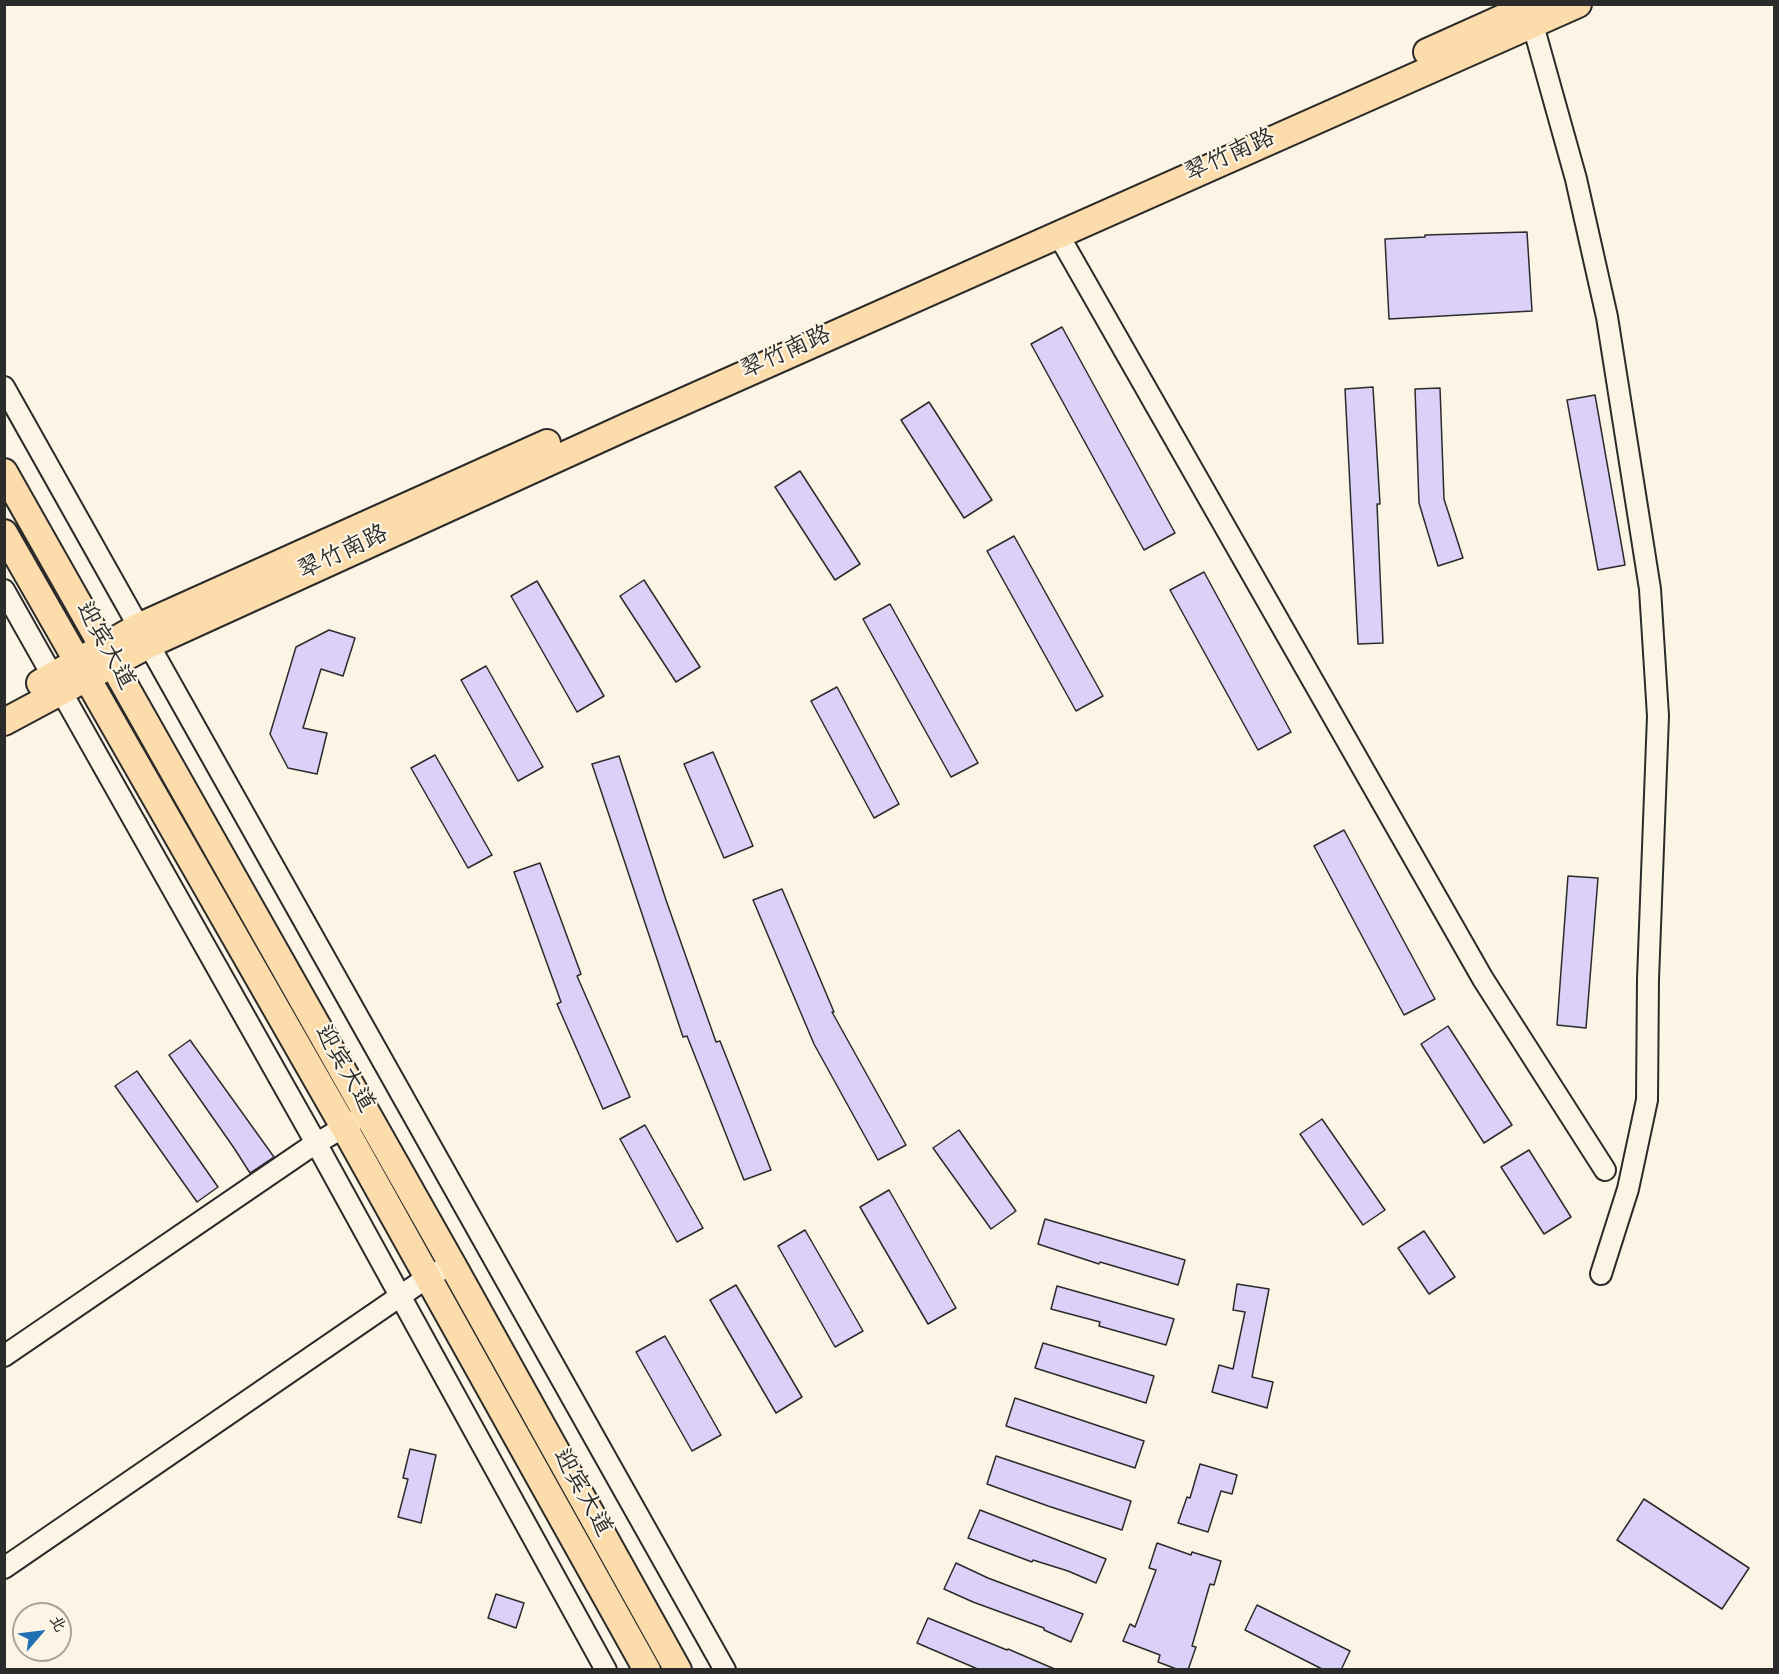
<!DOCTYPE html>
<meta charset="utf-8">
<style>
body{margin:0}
#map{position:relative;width:1779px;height:1674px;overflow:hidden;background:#fcf5e5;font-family:Dekko,"LXGW WenKai TC",sans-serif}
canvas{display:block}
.frame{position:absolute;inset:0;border:6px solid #2b2b2b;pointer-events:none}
.north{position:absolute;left:12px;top:1602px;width:60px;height:60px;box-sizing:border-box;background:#fcf5e5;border:2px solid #a8a49b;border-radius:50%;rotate:62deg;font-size:16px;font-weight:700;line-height:24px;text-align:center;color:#2b2b2b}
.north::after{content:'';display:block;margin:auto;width:21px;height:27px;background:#1f6fb2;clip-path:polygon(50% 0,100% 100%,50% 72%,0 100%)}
</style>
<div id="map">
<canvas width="1779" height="1674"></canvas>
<div class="frame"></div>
<div class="north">北</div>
</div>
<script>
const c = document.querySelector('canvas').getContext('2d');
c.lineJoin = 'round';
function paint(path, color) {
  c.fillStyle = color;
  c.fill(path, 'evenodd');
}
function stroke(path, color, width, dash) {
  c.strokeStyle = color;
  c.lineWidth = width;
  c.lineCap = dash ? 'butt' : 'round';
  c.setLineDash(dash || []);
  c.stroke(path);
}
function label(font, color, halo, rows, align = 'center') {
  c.font = font + ' Dekko,"LXGW WenKai TC",sans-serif';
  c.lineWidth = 4.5;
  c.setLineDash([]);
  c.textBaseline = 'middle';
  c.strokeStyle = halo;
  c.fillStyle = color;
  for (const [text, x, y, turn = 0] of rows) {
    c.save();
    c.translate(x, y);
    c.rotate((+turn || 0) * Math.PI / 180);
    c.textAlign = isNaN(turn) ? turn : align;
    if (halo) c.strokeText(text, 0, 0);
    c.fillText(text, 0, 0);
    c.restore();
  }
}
const building = new Path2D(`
 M 1527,232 L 1532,311 L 1389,319 L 1385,239 L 1425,237 L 1425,235 Z
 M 1062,327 L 1175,533 L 1144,550 L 1031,344 Z
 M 1373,387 L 1380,504 L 1377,504 L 1383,643 L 1358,644 L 1345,389 Z
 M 1440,388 L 1444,499 L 1463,558 L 1438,566 L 1419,503 L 1415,389 Z
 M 1595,395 L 1625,565 L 1598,570 L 1567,400 Z
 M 929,402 L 992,500 L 964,518 L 901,420 Z
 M 800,471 L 860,564 L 835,580 L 775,487 Z
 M 1014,536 L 1103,696 L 1076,711 L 987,551 Z
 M 1204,572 L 1291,732 L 1258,750 L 1170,590 Z
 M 644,580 L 700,667 L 676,682 L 620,596 Z
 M 537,581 L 604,696 L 577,712 L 511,596 Z
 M 890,604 L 978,763 L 951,777 L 863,619 Z
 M 329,630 L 355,638 L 343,676 L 321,669 L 303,728 L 327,733 L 317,774 L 288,768 L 270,734 L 296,647 Z
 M 486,666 L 543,767 L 518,781 L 461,680 Z
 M 837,687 L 899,804 L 874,818 L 811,701 Z
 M 713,752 L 753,846 L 724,858 L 684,764 Z
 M 435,755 L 492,855 L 468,868 L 411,768 Z
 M 619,756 L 666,900 L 716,1042 L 720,1041 L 771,1170 L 744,1180 L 687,1036 L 683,1037 L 592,764 Z
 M 1344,830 L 1435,999 L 1404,1015 L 1314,846 Z
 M 540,863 L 581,974 L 577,976 L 630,1097 L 603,1109 L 557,1004 L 561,1002 L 514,872 Z
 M 1568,876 L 1598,878 L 1586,1028 L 1557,1025 Z
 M 782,889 L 834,1012 L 832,1012 L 906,1145 L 878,1160 L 814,1044 L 753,900 Z
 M 1448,1026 L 1512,1125 L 1484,1143 L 1421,1044 Z
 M 190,1040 L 274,1157 L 250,1173 L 234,1148 L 169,1055 Z
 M 137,1071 L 218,1187 L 197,1202 L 115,1086 Z
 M 1322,1119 L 1385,1210 L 1363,1225 L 1300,1134 Z
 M 645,1125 L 703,1228 L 677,1242 L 620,1139 Z
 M 959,1130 L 1016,1211 L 991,1229 L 933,1148 Z
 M 1529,1150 L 1571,1217 L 1544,1234 L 1501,1167 Z
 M 889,1190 L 956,1308 L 928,1324 L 860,1207 Z
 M 1045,1219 L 1185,1260 L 1178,1285 L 1100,1262 L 1099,1264 L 1038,1244 Z
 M 805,1230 L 863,1331 L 835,1347 L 778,1246 Z
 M 1424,1231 L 1455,1277 L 1429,1294 L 1398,1248 Z
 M 1237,1284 L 1269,1289 L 1252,1377 L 1273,1382 L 1267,1408 L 1212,1392 L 1219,1365 L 1233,1369 L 1245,1312 L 1233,1310 Z
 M 736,1285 L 802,1397 L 776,1413 L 710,1300 Z
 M 1057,1286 L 1174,1319 L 1166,1345 L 1099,1326 L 1100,1322 L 1051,1309 Z
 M 665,1336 L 721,1435 L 692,1451 L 636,1352 Z
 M 1043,1343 L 1154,1376 L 1146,1403 L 1035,1368 Z
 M 1015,1398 L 1144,1441 L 1135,1468 L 1006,1426 Z
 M 410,1449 L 436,1455 L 421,1523 L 398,1517 L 408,1479 L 403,1478 Z
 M 996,1456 L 1131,1501 L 1122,1530 L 1048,1506 L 987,1484 Z
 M 1200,1464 L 1237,1475 L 1232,1494 L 1221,1491 L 1208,1532 L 1178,1523 L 1187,1497 L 1190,1498 Z
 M 1644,1499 L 1749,1568 L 1722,1609 L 1617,1540 Z
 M 980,1510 L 1106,1559 L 1096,1583 L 1068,1571 L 1033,1560 L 1032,1562 L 968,1538 Z
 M 1157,1543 L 1191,1555 L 1192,1552 L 1221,1561 L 1214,1585 L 1210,1584 L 1192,1646 L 1196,1647 L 1188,1670 L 1179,1670 L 1158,1662 L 1160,1655 L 1123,1641 L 1130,1624 L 1135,1627 L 1156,1570 L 1149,1568 Z
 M 956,1563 L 988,1578 L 1083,1614 L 1071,1642 L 1044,1630 L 1044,1628 L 973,1602 L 944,1589 Z
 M 496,1594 L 524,1603 L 516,1628 L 488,1618 Z
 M 1257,1605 L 1350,1651 L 1341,1670 L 1324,1670 L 1245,1630 Z
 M 928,1618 L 1007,1650 L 1008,1649 L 1057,1670 L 980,1670 L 917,1643 Z`);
paint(building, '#dad0f8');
stroke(building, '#2b2b2b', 1.5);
const minor = new Path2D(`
 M 1527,12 L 1533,25 L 1576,179 L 1607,317 L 1650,589 L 1658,716 L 1648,979 L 1647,1100 L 1628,1189 L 1601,1274
 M 1058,234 L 1483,979 L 1605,1170
 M 4,387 L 725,1670
 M 4,590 L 316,1143 L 606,1670
 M 4,1356 L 307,1149 L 354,1121
 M 4,1568 L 428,1277 L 452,1264`);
const major = new Path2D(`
 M 1427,52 L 1534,4
 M 4,472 L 452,1264 L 678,1670
 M 4,533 L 344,1127 L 647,1670
 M 40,683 L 138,627 L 547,443
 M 4,722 L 148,645 L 626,427 L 1578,4`);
stroke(minor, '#2b2b2b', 24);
stroke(major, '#2b2b2b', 30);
stroke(minor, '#fcf5e5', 20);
stroke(major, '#fddcac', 26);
label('24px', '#2b2b2b', '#fcf5e5', [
 ["翠竹南路",1231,158,-24],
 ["翠竹南路",787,355,-24],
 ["翠竹南路",344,555,-25],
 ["迎宾大道",103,647,61],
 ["迎宾大道",342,1070,60],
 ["迎宾大道",580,1494,61]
]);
</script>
